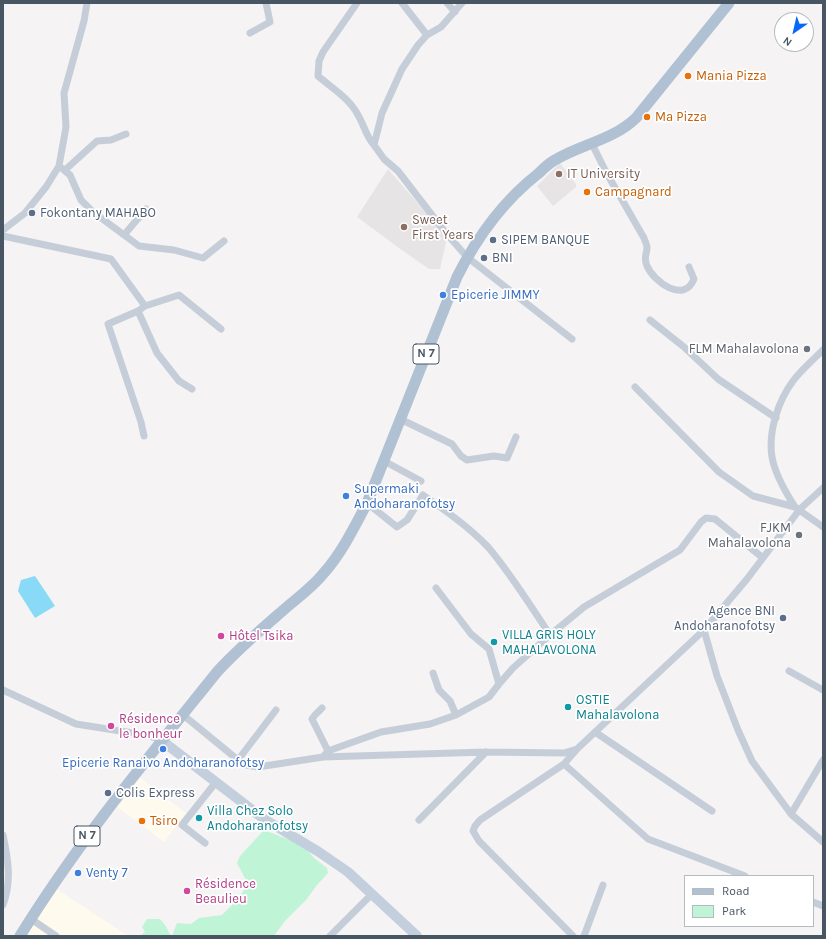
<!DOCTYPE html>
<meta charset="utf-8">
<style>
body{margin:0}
#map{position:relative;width:826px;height:939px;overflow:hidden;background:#f5f3f3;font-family:Karla,sans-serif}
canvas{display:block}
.frame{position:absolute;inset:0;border:4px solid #485563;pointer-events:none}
.legend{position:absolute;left:684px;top:875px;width:130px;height:52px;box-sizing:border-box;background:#fff;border:1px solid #b6bbc1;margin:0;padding:5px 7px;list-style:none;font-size:12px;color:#485563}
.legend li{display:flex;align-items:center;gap:8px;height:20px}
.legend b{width:20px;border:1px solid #b6bbc1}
.north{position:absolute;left:774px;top:12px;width:40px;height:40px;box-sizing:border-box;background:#fff;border:1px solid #b6bbc1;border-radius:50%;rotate:214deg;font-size:11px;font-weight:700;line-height:16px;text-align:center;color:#485563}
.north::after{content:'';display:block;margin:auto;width:14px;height:18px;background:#0868fa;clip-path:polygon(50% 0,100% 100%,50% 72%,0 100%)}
</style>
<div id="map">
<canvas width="826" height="939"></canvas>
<div class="frame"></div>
<ul class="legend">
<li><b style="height:5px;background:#b0c1d3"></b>Road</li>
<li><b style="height:11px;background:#bff5d6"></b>Park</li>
</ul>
<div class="north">N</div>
</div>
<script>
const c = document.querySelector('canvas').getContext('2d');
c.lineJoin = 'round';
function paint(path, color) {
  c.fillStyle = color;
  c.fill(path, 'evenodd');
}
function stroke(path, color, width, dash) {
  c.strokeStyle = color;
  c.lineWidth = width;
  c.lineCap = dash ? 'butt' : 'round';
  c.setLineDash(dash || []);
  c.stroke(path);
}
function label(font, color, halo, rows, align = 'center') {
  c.font = font + ' Karla,sans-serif';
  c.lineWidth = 3.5;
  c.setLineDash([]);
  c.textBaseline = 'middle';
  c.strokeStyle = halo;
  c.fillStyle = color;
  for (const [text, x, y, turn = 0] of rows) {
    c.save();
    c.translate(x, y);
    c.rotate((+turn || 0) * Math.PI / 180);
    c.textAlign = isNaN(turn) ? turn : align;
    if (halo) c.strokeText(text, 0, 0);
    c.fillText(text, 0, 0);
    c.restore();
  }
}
paint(new Path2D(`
 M 139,777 L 186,813 L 164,842 L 116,806 Z
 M 52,886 L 128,936 L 56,936 L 31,919 Z
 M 31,923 L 52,936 L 23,936 Z`), '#fefaed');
paint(new Path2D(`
 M 560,163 L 576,184 L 576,187 L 553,206 L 537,186 Z
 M 388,169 L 447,237 L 440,269 L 429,269 L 399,248 L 357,217 Z`), '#e6e4e5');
paint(new Path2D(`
 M 264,830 L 303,845 L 314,858 L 327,868 L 328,873 L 317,885 L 306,900 L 285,921 L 274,936 L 172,936 L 177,923 L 191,924 L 199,918 L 222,915 L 238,899 L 248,884 L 237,863 L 240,856 Z
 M 147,919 L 160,919 L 165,925 L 171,936 L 140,936 L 145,932 L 142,927 Z`), '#bff5d6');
paint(new Path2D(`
 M 35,576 L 55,606 L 35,618 L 18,591 L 21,580 Z`), '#88daf6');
stroke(new Path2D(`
 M 357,3 L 323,52 L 319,61 L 318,76 C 332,88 349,98 358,115 C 364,125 366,136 374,145
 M 402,3 L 427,35
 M 447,3 L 455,12
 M 462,3 L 441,27 L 427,35 L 418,45 L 402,69 L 382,113 L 374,145 L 384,159 L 398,171 L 445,232 L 467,257 L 572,339
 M 250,33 L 270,22 L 266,3
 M 592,144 L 606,172 L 644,238 C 645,241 647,245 647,247 C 647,255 643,257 647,266 C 654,282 684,304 694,279 L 689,267
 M 59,166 L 70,175 L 81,200 L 93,212 L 139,246 L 174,250 L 203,258 L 224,241
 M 65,170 L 97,141 L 111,140 L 126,134
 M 3,230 L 25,213 L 46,187 L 59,166 L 66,127 L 64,93 L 84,21 L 87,3
 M 124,235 L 146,209
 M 3,236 L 111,259 L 145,306 L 179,295 L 221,329
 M 138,311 L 157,353 L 179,381 L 192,389
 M 650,320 L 684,347 L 718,379 L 776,418
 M 635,387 L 719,472 L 753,496 L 795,507 L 823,527
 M 400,419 L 452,444 L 461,456 L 467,460 L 494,456 L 507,458 L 516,437
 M 144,436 L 141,422 L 108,324 L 138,311 L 145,306
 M 384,461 L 421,481
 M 367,503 L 397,527 L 407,520 L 423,495 C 446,511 469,527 488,547 C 511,574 530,605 550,635
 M 795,507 C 786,493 775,475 772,457 C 768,432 778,401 793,381 C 801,370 813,360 823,350
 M 436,588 L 471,634 L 489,649 L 499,684
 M 704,630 L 717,676 L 738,730 L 752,761 L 791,814 L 823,842
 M 789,671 L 823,690
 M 433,673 L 439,690 L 450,701 L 456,715
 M 3,690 L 76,724 L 146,735 L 161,740
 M 322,708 L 315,715 L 312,719 L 328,751
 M 182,714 L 238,760 L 246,765 L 258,767 L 323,757 L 486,752 L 564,753 L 577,749 L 704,630 L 747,579 L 800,509 L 823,488
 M 595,732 L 712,811
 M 323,757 L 328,751 L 381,732 L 430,724 L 456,715 L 489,697 L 499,684 L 513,668 L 550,635 L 584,607 L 680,550 L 701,522 L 706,518 L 715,519 L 763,558
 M 238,760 L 276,710
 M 564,764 L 648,839 L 745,876
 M 791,814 L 823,760
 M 419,820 L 486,752
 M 3,835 C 8,859 12,881 3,905
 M 205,843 L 182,825 L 216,782
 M 813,902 L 823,906
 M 31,919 L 56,936
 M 330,936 L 372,894
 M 573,936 L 479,841 L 473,831 L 475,826 L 480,820 L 564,764 L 577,749
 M 584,936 L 603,885`), '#c5ced8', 7);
stroke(new Path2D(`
 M 161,740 L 264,819 L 319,852 L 348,872 L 417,936`), '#c4cfdd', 10);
stroke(new Path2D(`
 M 20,936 C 78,842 148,758 217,672 C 236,651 258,632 280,613 C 294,600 311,589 323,574 C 341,554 354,528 367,503 L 457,277 C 477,237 503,201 539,173 C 544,168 549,163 555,160 C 582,144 613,140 636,118 L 729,3`), '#b0c1d3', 11);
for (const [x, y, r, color] of [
 [688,76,4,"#e8710a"],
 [647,117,4,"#e8710a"],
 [559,174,4,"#8d6e63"],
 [587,192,4,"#e8710a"],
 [32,213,4,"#5c6f8a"],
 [404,227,4,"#8d6e63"],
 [493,240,4,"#5c6f8a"],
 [484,258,4,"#5c6f8a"],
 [443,295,4,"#3f7fe0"],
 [807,349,4,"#6b7280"],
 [346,496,4,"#3f7fe0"],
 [799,535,4,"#6b7280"],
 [783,618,4,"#5c6f8a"],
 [221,636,4,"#d1479c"],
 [494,642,4,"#0f9aa8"],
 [568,707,4,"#0f9aa8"],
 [111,726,4,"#d1479c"],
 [163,749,4,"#3f7fe0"],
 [108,793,4,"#5c6f8a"],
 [199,818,4,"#0f9aa8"],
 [142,821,4,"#e8710a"],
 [78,873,4,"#3f7fe0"],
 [187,891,4,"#d1479c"]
]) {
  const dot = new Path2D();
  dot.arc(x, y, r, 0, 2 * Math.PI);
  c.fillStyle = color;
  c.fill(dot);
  stroke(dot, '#fff', 1.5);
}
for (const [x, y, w] of [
 [426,354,26],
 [87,836,26]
]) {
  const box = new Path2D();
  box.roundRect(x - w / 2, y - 10, w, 20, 3);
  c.fillStyle = '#fff';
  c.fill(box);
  stroke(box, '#485563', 1);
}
label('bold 12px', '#485563', null, [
 ["N 7",426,354],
 ["N 7",87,836]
]);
label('13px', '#c56008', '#fff', [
 ["Mania Pizza",696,76],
 ["Ma Pizza",655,117],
 ["Campagnard",595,192],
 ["Tsiro",150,821]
], 'left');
label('13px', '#785e54', '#fff', [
 ["IT University",567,174],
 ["Sweet",412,220],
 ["First Years",412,235]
], 'left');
label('13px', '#4e5e75', '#fff', [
 ["Fokontany MAHABO",40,213],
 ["SIPEM BANQUE",501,240],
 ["BNI",492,258],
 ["Agence BNI",775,611,"right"],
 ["Andoharanofotsy",775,626,"right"],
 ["Colis Express",116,793]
], 'left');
label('13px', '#366cbe', '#fff', [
 ["Epicerie JIMMY",451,295],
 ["Supermaki",354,489],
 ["Andoharanofotsy",354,504],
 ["Epicerie Ranaivo Andoharanofotsy",163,763,"center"],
 ["Venty 7",86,873]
], 'left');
label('13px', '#5b616d', '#fff', [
 ["FLM Mahalavolona",799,349],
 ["FJKM",791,528],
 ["Mahalavolona",791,543]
], 'right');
label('13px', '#0d838f', '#fff', [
 ["VILLA GRIS HOLY",502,635],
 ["MAHALAVOLONA",502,650],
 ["OSTIE",576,700],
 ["Mahalavolona",576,715],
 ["Villa Chez Solo",207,811],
 ["Andoharanofotsy",207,826]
], 'left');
label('13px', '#b23c85', '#fff', [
 ["Hôtel Tsika",229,636],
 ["Résidence",119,719],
 ["le bonheur",119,734],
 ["Résidence",195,884],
 ["Beaulieu",195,899]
], 'left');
</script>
